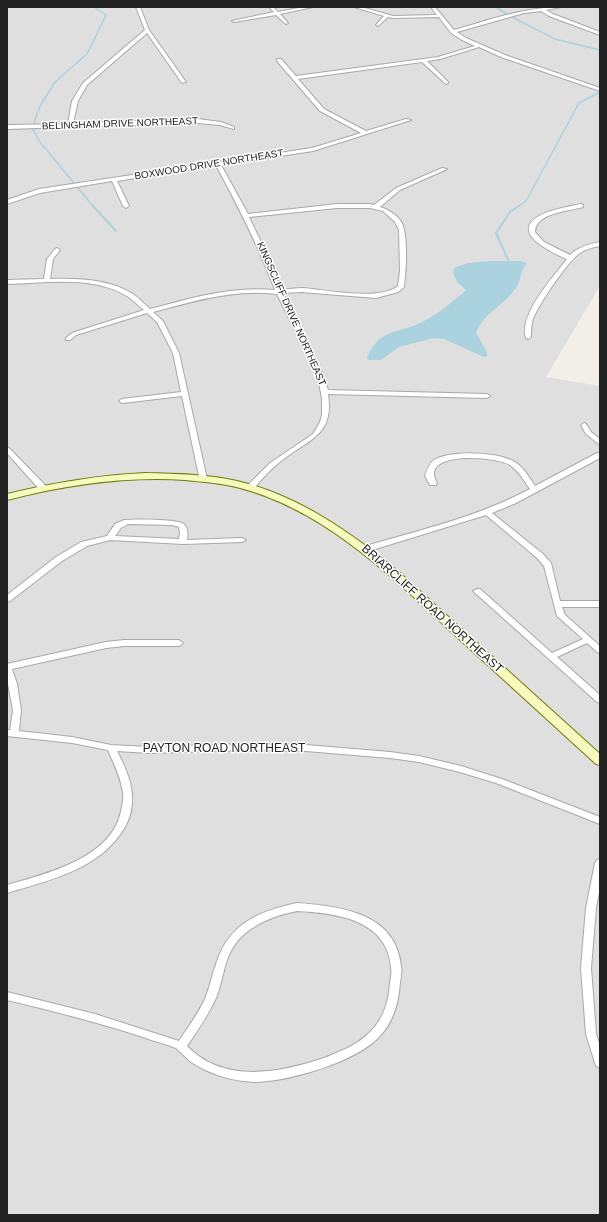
<!DOCTYPE html>
<style>
body{margin:0}
#map{position:relative;width:607px;height:1222px;overflow:hidden;background:#f2efe9;font-family:Arial,sans-serif}
canvas{display:block}
.frame{position:absolute;inset:0;border:8px solid #222;pointer-events:none}
</style>
<div id="map">
<canvas width="607" height="1222"></canvas>
<div class="frame"></div>
</div>
<script>
const c = document.querySelector('canvas').getContext('2d');
c.lineJoin = 'round';
function paint(path, color) {
  c.fillStyle = color;
  c.fill(path, 'evenodd');
}
function stroke(path, color, width, dash) {
  c.strokeStyle = color;
  c.lineWidth = width;
  c.lineCap = dash ? 'butt' : 'round';
  c.setLineDash(dash || []);
  c.stroke(path);
}
function label(font, color, halo, rows, align = 'center') {
  c.font = font + ' Arial,sans-serif';
  c.lineWidth = 3;
  c.setLineDash([]);
  c.textBaseline = 'middle';
  c.strokeStyle = halo;
  c.fillStyle = color;
  for (const [text, x, y, turn = 0] of rows) {
    c.save();
    c.translate(x, y);
    c.rotate((+turn || 0) * Math.PI / 180);
    c.textAlign = isNaN(turn) ? turn : align;
    if (halo) c.strokeText(text, 0, 0);
    c.fillText(text, 0, 0);
    c.restore();
  }
}
paint(new Path2D(`
 M 7,7 L 600,7 L 600,286 L 546,377 L 600,386 L 600,1215 L 7,1215 Z`), '#e0dfdf');
paint(new Path2D(`
 M 489,261 L 521,261 L 527,263 C 525,266 523,269 522,271 C 520,276 520,281 517,286 C 507,304 483,313 476,333 L 487,352 L 487,356 L 484,357 L 444,339 L 434,338 L 399,347 L 381,360 L 368,360 L 367,358 C 379,327 401,334 424,321 C 438,314 450,303 462,294 L 466,290 L 457,282 L 453,273 L 454,268 L 468,263 Z`), '#aad3df');
stroke(new Path2D(`
 M 496,7 L 510,16 L 555,39 L 600,50
 M 93,206 L 40,142 L 32,128 L 40,106 L 55,82 L 87,54 L 106,15 L 94,7
 M 519,206 L 526,201 L 579,103 L 600,92`), '#aad3df', 1.5);
stroke(new Path2D(`
 M 92,205 L 116,231
 M 508,260 L 496,233 L 510,212 L 520,205`), '#aad3df', 2);
const minor = new Path2D(`
 M 136,7 L 140,7 L 149,30 L 186,82 L 182,83 L 147,33 L 87,85 L 78,101 L 73,123 L 198,119 L 221,122 L 234,127 L 234,129 L 220,125 L 198,123 L 7,129 L 7,125 L 68,124 L 72,101 L 83,83 L 145,30 Z
 M 269,7 L 273,7 L 278,12 L 304,7 L 313,7 L 280,14 L 288,23 L 286,24 L 276,15 L 234,22 L 232,21 L 274,12 Z
 M 354,7 L 361,7 L 393,16 L 437,15 L 431,7 L 435,7 L 454,30 C 489,20 525,7 561,7 L 546,10 L 553,14 L 600,32 L 600,35 L 549,16 L 541,11 L 524,13 L 457,32 L 466,38 L 505,55 L 600,88 L 600,91 L 501,57 L 479,47 L 440,59 L 427,61 L 448,82 L 448,83 L 446,84 L 422,62 L 298,79 L 324,109 L 366,131 L 406,119 L 411,120 L 313,151 L 221,165 L 248,214 L 337,204 L 370,204 L 374,205 L 396,188 L 442,168 L 447,169 L 400,190 L 380,207 C 387,209 395,214 400,220 C 409,231 406,272 404,287 L 398,292 L 376,298 L 301,292 L 283,293 L 324,377 L 328,390 L 487,394 L 490,396 L 487,398 L 328,394 C 334,434 312,438 285,458 C 273,467 263,477 254,489 L 248,489 L 247,487 L 248,485 L 270,463 L 313,434 L 320,422 L 322,415 L 322,399 L 318,377 L 277,294 C 232,289 196,301 153,312 L 163,321 L 179,353 L 207,479 L 203,481 L 200,481 L 182,396 L 122,403 L 119,401 L 122,399 L 181,392 L 173,353 L 157,322 L 147,313 L 76,335 L 70,340 L 66,340 L 66,338 L 72,333 L 144,310 C 139,306 133,300 127,296 C 93,275 45,283 7,284 L 7,280 L 44,279 L 47,259 L 55,249 L 57,248 L 60,250 L 53,259 L 50,279 C 78,278 109,279 133,294 C 139,298 144,304 150,309 C 192,298 231,286 275,290 C 259,247 238,206 216,165 L 117,181 L 129,206 L 126,208 L 123,206 L 112,181 L 40,193 L 7,204 L 7,200 L 39,189 L 312,148 L 361,133 L 320,111 L 277,61 L 277,59 L 281,59 L 296,76 L 438,57 L 475,46 L 462,40 L 451,33 L 439,17 L 393,18 L 388,17 L 378,26 L 376,25 L 384,16 ZM 337,208 L 370,208 L 383,211 L 395,222 L 399,230 L 400,271 L 398,286 C 380,301 326,290 303,288 C 296,288 288,289 281,290 L 271,263 L 249,217 Z
 M 581,204 L 583,205 L 583,207 C 569,211 535,213 535,232 L 544,242 L 570,255 C 578,247 589,244 600,242 L 600,246 C 593,247 586,249 580,253 C 567,262 539,304 533,319 C 531,325 531,330 531,337 L 528,339 L 526,338 C 518,315 554,276 567,259 C 553,253 509,233 539,216 C 552,209 567,207 581,204 Z
 M 584,423 L 586,424 L 591,432 L 600,439 L 600,445 L 586,434 L 581,425 Z
 M 7,447 L 9,448 L 45,485 L 46,487 L 45,489 L 39,489 L 7,453 Z
 M 597,453 L 600,453 L 600,458 L 516,503 L 492,513 L 543,554 L 551,563 L 560,601 L 600,601 L 600,607 L 562,607 L 565,615 L 600,646 L 600,653 L 597,652 L 587,643 L 557,657 L 600,695 L 600,703 L 597,702 L 473,591 L 477,589 L 480,589 L 552,653 L 583,639 L 557,616 L 544,566 L 537,558 L 486,515 L 369,551 L 363,551 L 362,549 L 363,547 C 419,530 478,517 530,489 C 524,481 519,471 510,465 C 496,456 418,450 437,483 L 436,485 L 430,485 L 425,476 C 427,470 429,464 434,460 C 451,450 496,452 513,461 C 523,466 529,477 535,486 Z
 M 124,520 C 133,519 178,519 184,524 C 188,528 188,535 187,540 L 242,538 L 246,540 L 242,542 L 183,544 L 110,540 L 87,546 L 62,561 L 10,601 L 7,602 L 7,595 L 56,557 L 81,542 L 107,536 L 115,524 ZM 128,524 L 172,525 L 179,527 L 180,533 L 179,539 L 115,536 L 121,528 Z
 M 124,640 L 179,640 L 183,643 L 179,646 L 124,646 L 106,648 L 12,669 L 17,684 L 21,710 L 19,731 L 72,737 L 111,745 L 149,747 L 246,744 L 306,745 L 390,752 L 419,756 L 461,766 L 502,779 L 600,817 L 600,824 L 496,783 L 460,772 L 419,762 L 390,758 L 306,751 L 246,750 L 149,753 L 117,751 C 124,765 131,779 132,795 C 133,806 130,818 125,827 C 101,869 50,880 7,893 L 7,885 C 46,874 112,858 121,811 C 122,805 124,800 123,793 C 121,778 114,764 108,750 L 72,743 L 7,736 L 7,730 L 10,730 L 13,710 L 7,679 L 7,664 L 106,642 Z
 M 600,859 L 600,887 L 596,908 L 591,968 L 596,1034 L 600,1046 L 600,1068 L 596,1066 L 595,1063 L 586,1034 L 581,968 L 586,908 L 595,863 L 597,860 Z
 M 297,903 C 340,906 396,913 401,966 C 402,971 401,977 400,982 C 399,1002 393,1023 379,1037 C 356,1062 287,1082 254,1082 C 232,1081 209,1074 191,1062 C 186,1058 182,1053 177,1049 C 171,1045 153,1041 146,1038 C 100,1023 54,1011 7,1000 L 7,992 L 95,1014 L 179,1041 C 188,1027 198,1014 205,999 C 210,987 212,974 217,961 C 230,923 260,911 297,903 ZM 297,911 C 335,913 387,919 391,967 C 392,972 391,977 390,982 C 389,1000 384,1018 371,1031 C 358,1045 341,1051 324,1058 C 279,1073 224,1084 187,1046 C 198,1030 208,1015 216,998 C 221,986 223,972 227,960 C 238,929 268,917 297,911 Z`);
const secondary = new Path2D(`
 M 146,473 C 176,474 207,474 237,481 C 298,495 352,533 400,573 L 600,754 L 600,765 L 596,764 C 550,722 504,680 458,638 C 394,579 327,511 240,488 C 222,483 204,482 185,480 C 125,476 66,485 7,500 L 7,494 C 53,483 99,475 146,473 Z`);
stroke(minor, '#a9a9a9', 2);
stroke(secondary, '#707d05', 2);
paint(minor, '#fff');
paint(secondary, '#f7fabf');
label('10px', '#222', '#fff', [
 ["BELINGHAM DRIVE NORTHEAST",120,124,-2],
 ["BOXWOOD DRIVE NORTHEAST",209,165,-9],
 ["KINGSCLIFF DRIVE NORTHEAST",291,314,66]
]);
label('12px', '#222', '#fff', [
 ["BRIARCLIFF ROAD NORTHEAST",432,609,42],
 ["PAYTON ROAD NORTHEAST",224,749]
]);
</script>
